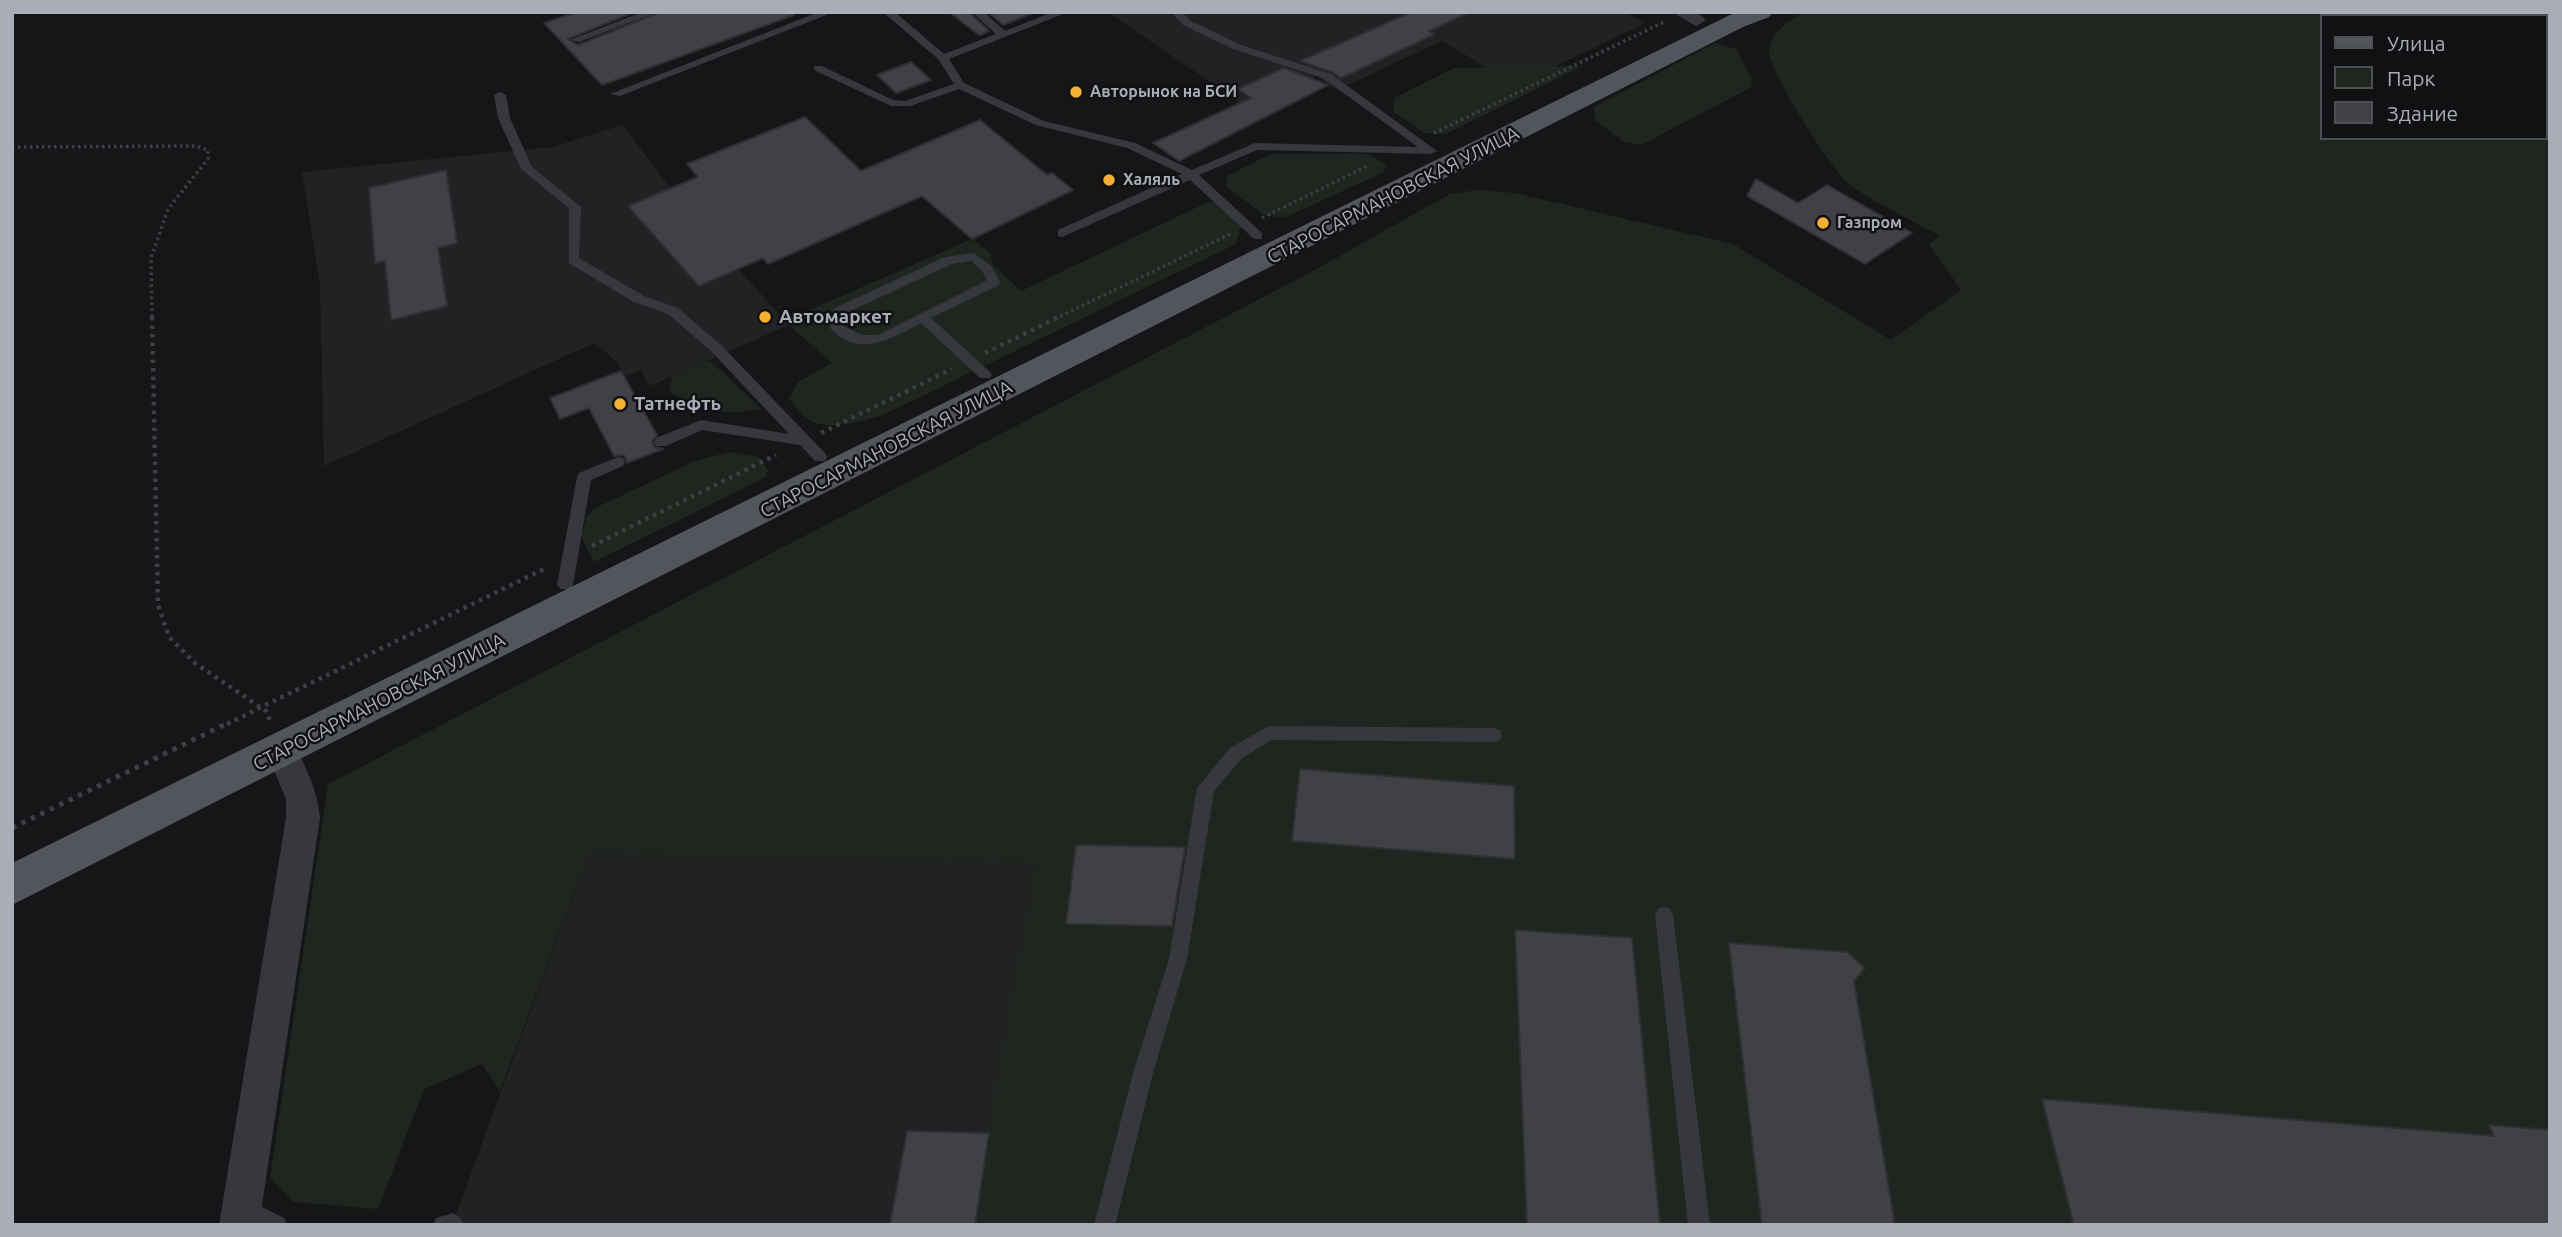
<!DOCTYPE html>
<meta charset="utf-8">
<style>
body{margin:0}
#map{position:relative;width:2562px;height:1237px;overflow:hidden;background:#161618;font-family:Ubuntu,sans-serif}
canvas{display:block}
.frame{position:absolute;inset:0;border:14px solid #a8adb8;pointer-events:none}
.legend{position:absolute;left:2320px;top:14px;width:228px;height:126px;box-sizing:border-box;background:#111113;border:2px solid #4d4f55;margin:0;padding:9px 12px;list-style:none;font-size:21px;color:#a8adb8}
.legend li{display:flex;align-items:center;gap:14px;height:35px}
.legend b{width:35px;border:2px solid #4d4f55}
</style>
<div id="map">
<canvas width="2562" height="1237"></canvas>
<div class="frame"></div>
<ul class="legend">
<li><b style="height:9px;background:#53555c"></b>Улица</li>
<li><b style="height:19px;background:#1e261f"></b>Парк</li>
<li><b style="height:19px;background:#404145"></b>Здание</li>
</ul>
</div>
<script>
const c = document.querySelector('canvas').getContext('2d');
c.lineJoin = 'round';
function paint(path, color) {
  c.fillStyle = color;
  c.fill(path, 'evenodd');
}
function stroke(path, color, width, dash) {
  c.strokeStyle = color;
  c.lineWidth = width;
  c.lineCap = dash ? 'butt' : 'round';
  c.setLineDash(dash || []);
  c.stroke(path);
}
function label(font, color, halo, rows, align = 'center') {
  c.font = font + ' Ubuntu,sans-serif';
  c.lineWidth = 5;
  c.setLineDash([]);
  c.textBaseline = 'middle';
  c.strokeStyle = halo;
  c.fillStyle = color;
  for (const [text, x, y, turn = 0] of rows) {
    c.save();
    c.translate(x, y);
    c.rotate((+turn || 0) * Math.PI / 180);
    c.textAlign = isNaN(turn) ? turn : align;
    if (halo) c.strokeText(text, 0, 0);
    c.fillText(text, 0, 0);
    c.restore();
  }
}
paint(new Path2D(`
 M 1114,12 L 1625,12 L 1645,23 L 1546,71 L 1494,72 L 1442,41 L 1337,90 L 1316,76 L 1249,109 L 1111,14 Z
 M 622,125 L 703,230 L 789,325 L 650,386 L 641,371 L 626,376 L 614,359 L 594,343 L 324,466 L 320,285 L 302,172 L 553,147 Z
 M 589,853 L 1036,863 L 974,1225 L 452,1225 Z`), '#222225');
paint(new Path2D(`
 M 1804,12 L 2400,12 L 2397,16 L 2322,16 L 2322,138 L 2546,138 L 2546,93 L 2550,94 L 2550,1225 L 971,1225 L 1036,863 L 589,853 L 500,1091 L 482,1064 L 424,1089 L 378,1209 L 294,1202 L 270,1178 L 328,784 L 1302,277 L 1450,194 L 1478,190 L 1515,193 L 1733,244 L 1891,340 L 1961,290 L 1929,244 L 1940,236 C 1911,220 1879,205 1851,186 C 1834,174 1767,69 1769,50 C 1771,32 1790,20 1804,12 Z
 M 1715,43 L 1736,49 L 1751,76 L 1752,87 L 1641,145 L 1624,142 L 1595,120 L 1594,107 Z
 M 1583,66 L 1446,134 L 1424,133 L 1393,111 L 1394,98 L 1454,68 Z
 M 1271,154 L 1369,154 L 1386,165 L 1384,172 L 1284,218 L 1264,215 L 1227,187 L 1227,176 Z
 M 1208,202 L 1215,203 L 1241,226 L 1236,244 L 883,415 C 862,421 829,432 809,420 C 802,416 795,405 789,399 L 798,382 L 832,363 L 789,325 L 794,317 L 972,239 L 991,253 L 992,264 L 1021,291 Z
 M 709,360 L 762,409 C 726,415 701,415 669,391 L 672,377 Z
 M 730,452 L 759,457 L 768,470 L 766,477 L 594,562 L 581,537 L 586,518 L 595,508 L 695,461 Z`), '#1e261f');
const building = new Path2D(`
 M 577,12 L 634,12 L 568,39 L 578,45 L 660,12 L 794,12 L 794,15 L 602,85 L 544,23 Z
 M 949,12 L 969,12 L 989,31 L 979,35 Z
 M 988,12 L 1033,12 L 1033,13 L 1003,25 Z
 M 1412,12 L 1470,12 L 1429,31 L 1435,34 L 1341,78 L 1332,72 L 1300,61 Z
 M 911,62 L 931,80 L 896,93 L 877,75 Z
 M 1284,68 L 1328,85 L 1179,161 L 1153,143 L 1251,98 L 1238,89 Z
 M 805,117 L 861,171 L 980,120 L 1047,175 L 1052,173 L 1073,190 L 972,239 L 922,196 L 768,264 L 763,258 L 699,286 L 628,206 L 698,177 L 687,164 Z
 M 446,170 L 457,243 L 438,248 L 447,306 L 391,320 L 385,261 L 375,263 L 369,188 Z
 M 1756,179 L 1798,203 L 1827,185 L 1912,233 L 1865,264 L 1747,196 Z
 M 621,371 L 657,435 L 652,441 L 654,447 L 663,449 L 627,463 L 624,455 L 614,456 L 589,408 L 560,419 L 550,398 Z
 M 1300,769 L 1514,786 L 1515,859 L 1292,841 Z
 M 1076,845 L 1185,847 L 1172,926 L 1066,924 Z
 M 1515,930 L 1632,938 L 1660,1225 L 1527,1225 Z
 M 1729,943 L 1847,952 L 1865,968 L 1854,981 L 1895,1225 L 1762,1225 Z
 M 2042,1099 L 2494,1136 L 2489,1125 L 2550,1130 L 2550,1225 L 2074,1225 Z
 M 907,1131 L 989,1133 L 975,1225 L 890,1225 Z`);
paint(building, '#404145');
stroke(building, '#303034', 2);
stroke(new Path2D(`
 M 1434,133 L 1666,21
 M 12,147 L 196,146 L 208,150 L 208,159 L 168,209 L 151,258 L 152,319
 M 1262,218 L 1367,166
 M 1055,319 L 1232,233`), '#3d3f44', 3.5, [2.5, 3.5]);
stroke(new Path2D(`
 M 152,317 L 158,605 L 169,637 L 195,663 L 266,711 L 270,721
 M 985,353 L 1059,317
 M 821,433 L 952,369
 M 592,546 L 776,455
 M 227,724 L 546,568`), '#3d3f44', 4.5, [3.5, 5]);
stroke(new Path2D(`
 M 12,828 L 230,722`), '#3d3f44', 5, [4.5, 6]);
paint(new Path2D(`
 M 642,12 L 658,12 L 579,42 L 570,40 Z
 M 819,12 L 834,12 L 620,96 L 610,94 Z
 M 883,12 L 895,12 L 944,54 L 996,34 L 972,12 L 984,12 L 1005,31 L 1053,12 L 1068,12 L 949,59 L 964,83 L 1044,121 L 1135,143 L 1192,170 L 1255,143 L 1418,147 L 1323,78 L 1233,49 L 1183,25 L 1171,12 L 1182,12 L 1191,21 L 1241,45 L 1331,74 L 1437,151 L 1431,154 L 1257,150 L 1199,175 L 1262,233 L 1262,239 L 1254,239 L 1190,180 L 1062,237 L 1058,236 L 1058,230 L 1182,174 L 1127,148 L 1036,125 L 959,89 L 910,106 L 891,106 L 814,70 L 814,66 L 822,66 L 893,100 L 905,101 L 954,84 L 939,60 Z
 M 2451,12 L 2462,12 L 2464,16 L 2453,16 Z
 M 2546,59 L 2550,60 L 2550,66 L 2546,65 Z
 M 500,92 L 506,95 L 510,118 L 532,167 L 581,207 L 579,258 L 644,296 L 678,308 L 721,345 L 825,453 L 827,457 L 825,461 L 815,461 L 800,445 L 702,430 L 666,446 L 656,446 L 654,442 L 656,438 L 701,420 L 789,434 L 711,351 L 668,314 L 634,302 L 569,263 L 569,208 L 521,169 L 498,118 L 494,95 Z
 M 974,253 L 991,266 L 1000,282 L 999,285 L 931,318 L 990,372 L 992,375 L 990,378 L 980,378 L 921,323 C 892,339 857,359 830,328 L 833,309 L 945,257 ZM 971,261 L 982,271 L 987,280 L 878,335 L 862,335 L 844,326 L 844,314 L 952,264 Z
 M 618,457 L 623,458 L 625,462 L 623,466 L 591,480 L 573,585 L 570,589 L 560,589 L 557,585 L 577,477 L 579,473 Z
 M 1269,726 L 1494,728 L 1500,730 L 1502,735 L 1500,740 L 1494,742 L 1272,740 L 1242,758 L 1214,791 L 1187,959 L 1153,1073 L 1115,1225 L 1094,1225 L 1133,1073 L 1169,959 L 1197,788 L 1230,748 Z
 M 1664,907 L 1670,909 L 1673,915 L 1710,1225 L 1688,1225 L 1655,915 L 1658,909 Z
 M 242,1197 L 284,1218 L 287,1225 L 255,1225 L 235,1214 L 232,1207 L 235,1200 Z
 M 453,1213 L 460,1217 L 463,1225 L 433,1225 L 436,1218 Z`), '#37383d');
paint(new Path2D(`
 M 1672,12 L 1697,12 L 1706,20 L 1696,26 Z
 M 282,737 L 293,741 C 305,766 318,791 320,818 L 259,1225 L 219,1225 L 286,818 L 286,799 L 266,751 L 271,741 Z`), '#37383d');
paint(new Path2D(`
 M 1736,12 L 1773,12 L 1769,17 L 1743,27 L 12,905 L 12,863 Z`), '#53555c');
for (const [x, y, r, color] of [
 [1076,92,7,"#f2b134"],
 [1109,180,7,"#f2b134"],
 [1823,223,7,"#f2b134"],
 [765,317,7,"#f2b134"],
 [620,404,7,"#f2b134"]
]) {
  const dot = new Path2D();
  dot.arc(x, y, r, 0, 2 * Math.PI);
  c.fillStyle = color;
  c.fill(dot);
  stroke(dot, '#111113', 2.5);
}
label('bold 16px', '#a8adb8', '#111113', [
 ["Авторынок на БСИ",1090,92],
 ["Халяль",1123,180],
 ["Газпром",1837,223]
], 'left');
label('19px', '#a8adb8', '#111113', [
 ["СТАРОСАРМАНОВСКАЯ УЛИЦА",1393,195,-27],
 ["СТАРОСАРМАНОВСКАЯ УЛИЦА",886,449,-27],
 ["СТАРОСАРМАНОВСКАЯ УЛИЦА",379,702,-27]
]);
label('bold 19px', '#a8adb8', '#111113', [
 ["Автомаркет",779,317],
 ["Татнефть",634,404]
], 'left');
</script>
